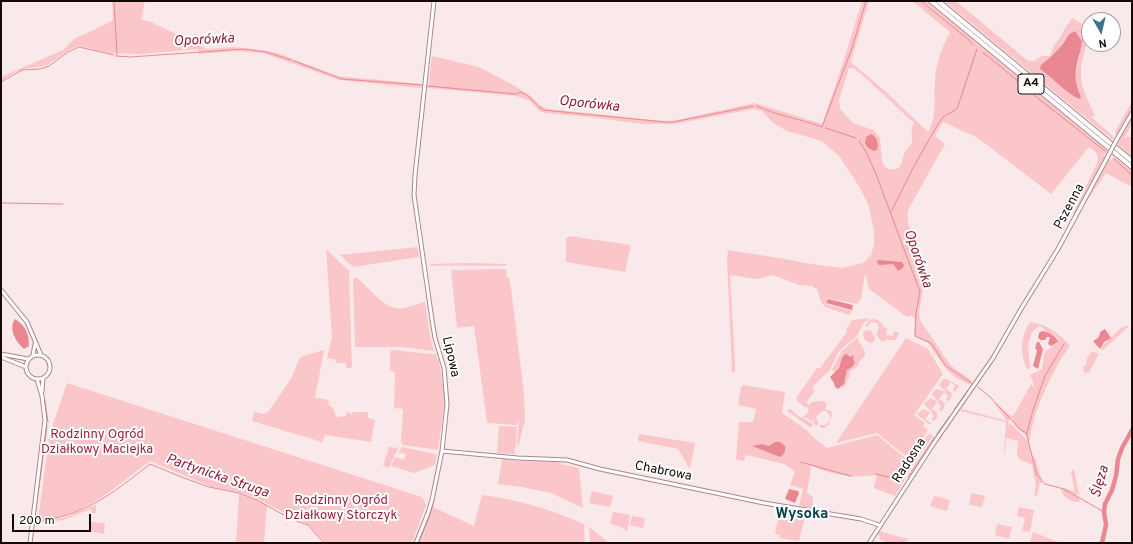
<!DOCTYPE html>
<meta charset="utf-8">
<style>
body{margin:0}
#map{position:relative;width:1133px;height:544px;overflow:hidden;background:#fae9ea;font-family:Overpass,sans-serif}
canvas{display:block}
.frame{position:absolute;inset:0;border:2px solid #16090a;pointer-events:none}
.north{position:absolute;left:1081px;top:12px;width:40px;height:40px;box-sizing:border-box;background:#fff;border:1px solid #a29d9d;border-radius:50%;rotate:172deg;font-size:11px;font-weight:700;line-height:16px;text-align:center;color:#16090a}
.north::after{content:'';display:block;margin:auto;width:14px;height:18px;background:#38758b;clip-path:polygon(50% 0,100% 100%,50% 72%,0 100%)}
.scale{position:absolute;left:12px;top:514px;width:79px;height:18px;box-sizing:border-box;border:2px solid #16090a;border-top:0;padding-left:5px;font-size:12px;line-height:14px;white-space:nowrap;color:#16090a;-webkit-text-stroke:3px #fff;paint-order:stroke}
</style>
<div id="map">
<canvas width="1133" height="544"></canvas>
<div class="frame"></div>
<div class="north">N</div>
<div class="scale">200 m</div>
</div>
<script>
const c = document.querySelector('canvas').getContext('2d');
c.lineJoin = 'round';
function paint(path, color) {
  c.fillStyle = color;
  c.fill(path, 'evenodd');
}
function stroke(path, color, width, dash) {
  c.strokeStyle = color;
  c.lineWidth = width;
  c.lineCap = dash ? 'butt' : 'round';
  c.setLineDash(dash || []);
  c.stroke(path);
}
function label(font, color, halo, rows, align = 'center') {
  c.font = font + ' Overpass,sans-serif';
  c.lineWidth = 4;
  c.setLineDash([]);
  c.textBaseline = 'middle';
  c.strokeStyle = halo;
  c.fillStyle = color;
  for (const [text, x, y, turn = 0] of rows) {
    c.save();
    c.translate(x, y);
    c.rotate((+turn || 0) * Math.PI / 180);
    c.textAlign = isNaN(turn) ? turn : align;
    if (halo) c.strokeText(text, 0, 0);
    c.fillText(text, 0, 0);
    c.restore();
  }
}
paint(new Path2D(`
 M 112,1 L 145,1 L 141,20 L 149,21 L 207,49 L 232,47 L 269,51 L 280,54 L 337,76 L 422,84 L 421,88 L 339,80 L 263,53 L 234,51 L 199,54 L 198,49 L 142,54 L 107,53 L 79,46 L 71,49 L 47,65 L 24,69 L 16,72 L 1,81 L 1,77 L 63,50 L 74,39 L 110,22 L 113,19 Z
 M 862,1 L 869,1 L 851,61 L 852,63 L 885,91 L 928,132 C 938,116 933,98 935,80 C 936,63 942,47 950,32 L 912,1 L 926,1 L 1109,152 L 1103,155 L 1106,157 L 1075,214 L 1073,214 L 1098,161 C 1098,154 1095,150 1089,147 L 1051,194 L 978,138 L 943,122 L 935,136 L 945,144 L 909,208 C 903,227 920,245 923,264 C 924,273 924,286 922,295 C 921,303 918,312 920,320 L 949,363 L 954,368 L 970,379 L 972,382 L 970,385 L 955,377 L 946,369 L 928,343 L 914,336 L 915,318 L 911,316 L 907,317 L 869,289 L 865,274 L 861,299 L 857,304 L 827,298 L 826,304 L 852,311 L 849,315 L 825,307 L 821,302 L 817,289 L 812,286 L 799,285 L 773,275 L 757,279 L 730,275 L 735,361 L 735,372 L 732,372 L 727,260 L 728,250 L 791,260 L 811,264 L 842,268 L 863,263 L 871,255 L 874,244 L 874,230 L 868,204 L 860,188 L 839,156 L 822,141 L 787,131 L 773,123 L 762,111 L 753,109 L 674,124 L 643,124 L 589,117 L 545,113 L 539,111 L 530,101 L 516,96 L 428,88 L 432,56 L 479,67 L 515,86 L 532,97 L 539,105 L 548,109 L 653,120 L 672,121 L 755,103 L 822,124 L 841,69 ZM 849,68 L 853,68 L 860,73 L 914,123 C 910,130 912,135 912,143 L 905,151 L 902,161 L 899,168 L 890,170 L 884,166 L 882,161 L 880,138 L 877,134 L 873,130 L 853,123 L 840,109 L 839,100 Z
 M 944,1 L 956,1 L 1027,60 C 1035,64 1036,58 1043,56 C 1045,56 1047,56 1050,56 L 1054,45 L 1060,38 L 1064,30 L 1072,18 L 1083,24 L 1089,30 C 1089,40 1085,49 1083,58 C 1077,82 1085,94 1095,115 L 1091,117 L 1113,136 L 1113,140 ZM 1067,35 L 1080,54 L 1075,79 L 1076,88 L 1066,90 L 1050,76 L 1041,65 C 1052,57 1062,48 1067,35 Z
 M 1132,101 L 1132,109 L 1117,137 L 1115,132 Z
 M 1132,116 C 1132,125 1128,132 1124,139 L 1128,136 L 1132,138 L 1132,157 L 1117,144 Z
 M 1113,156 L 1132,171 L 1132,187 L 1106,173 L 1085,203 L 1109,159 L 1112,161 Z
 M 569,236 L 631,245 L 625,272 L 566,262 L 566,239 Z
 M 417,247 L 419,257 L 353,267 L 340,255 Z
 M 326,249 L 349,271 L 352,368 L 346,368 L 346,363 L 337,363 L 334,359 L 327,358 L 332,337 Z
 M 468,263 L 507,264 L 505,266 C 480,266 456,265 431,266 L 429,264 Z
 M 506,269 L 507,278 L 509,277 L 511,288 L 524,393 L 525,420 L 519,444 L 517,446 L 519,420 L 518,421 L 517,425 L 488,423 L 487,422 L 474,326 L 457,328 L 451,270 Z
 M 356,277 C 366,285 383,306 395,308 C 404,310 416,304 425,302 L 431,341 L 434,351 L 401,347 L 355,347 L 353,279 Z
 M 870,318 L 864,323 L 856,337 L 842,348 L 838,353 L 830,370 L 813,386 L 813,389 L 815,391 L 807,401 L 808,406 L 812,402 L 824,401 L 827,404 L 825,409 L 831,411 L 832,414 L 829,424 L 824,428 L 819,427 L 820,425 L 826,425 L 830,420 L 830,416 L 827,411 L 822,411 L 816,417 L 818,423 L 817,426 L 814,424 L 812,418 L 812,422 L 805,417 L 804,419 L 813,424 L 811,428 L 787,411 L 789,409 L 791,409 L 801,418 L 807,414 L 809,411 L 807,407 L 804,407 L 800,403 L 797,401 L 796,398 L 817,368 L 820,368 L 847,332 L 846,330 L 852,320 Z
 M 873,319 L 878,320 L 887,329 L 886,333 L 887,335 L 892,336 L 895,331 L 899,333 L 896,340 L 886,340 L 882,342 L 876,334 L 879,328 L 877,323 L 871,322 L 867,327 L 865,327 L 868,321 Z
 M 1030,322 C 1047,324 1059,333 1070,346 C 1054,367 1032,413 1030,440 L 1028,440 C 1024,429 1014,432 1012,417 L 1008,422 L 1008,427 L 1009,422 L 1028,441 L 1032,456 L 1035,458 L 1042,480 L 1042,483 L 1040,483 L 1037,496 L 1034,495 C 1038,481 1033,476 1032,464 L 1020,460 L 1017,455 L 1018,441 L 1006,438 L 1005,454 L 1004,454 L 1006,422 L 960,411 L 962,409 L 1007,421 L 994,403 L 996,403 L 1008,414 L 1013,416 L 1031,384 L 1034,387 L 1033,382 L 1030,375 L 1042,369 L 1045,352 L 1058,342 L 1057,338 L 1055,336 L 1049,334 L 1044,329 L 1039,326 L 1032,332 L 1028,343 L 1030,369 L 1027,369 C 1020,354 1020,336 1030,322 Z
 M 1126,326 L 1129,326 L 1103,350 L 1101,349 L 1101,347 L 1121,328 Z
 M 866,330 L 871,331 L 875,337 L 874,342 L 870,343 L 864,339 L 863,333 Z
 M 858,337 C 858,345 865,345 865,356 L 859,362 L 858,366 L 850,371 L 849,378 L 847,380 L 846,384 L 843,388 L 842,387 L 845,381 L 846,372 L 849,368 L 851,357 L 841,363 L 839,368 L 834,372 L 832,370 L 838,358 L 843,350 Z
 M 906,338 L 928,349 L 943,374 L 914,415 L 925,423 L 923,426 L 928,430 L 919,443 L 917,442 L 908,456 L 903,454 L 877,433 L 836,443 Z
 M 324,350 L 315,398 L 325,399 L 330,402 L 328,404 C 333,408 335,410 336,417 L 346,416 L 346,413 L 348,412 L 351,414 L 354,412 L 368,412 L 368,418 L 375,420 L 371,442 L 325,435 L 322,443 L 319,441 L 252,421 L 254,412 L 264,414 L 268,412 L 292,377 L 299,359 L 303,356 Z
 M 392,350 L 431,354 L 435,354 L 439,361 L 445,397 L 438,450 L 403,445 L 401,442 L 403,409 L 394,408 L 395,372 L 390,371 L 390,352 Z
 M 1092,351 L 1099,354 L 1089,372 L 1084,373 L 1083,366 L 1086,366 L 1087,358 Z
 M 943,379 L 947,379 L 959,386 L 955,392 L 953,390 L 955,386 L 951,382 L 947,388 L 945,388 L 953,394 L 950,395 L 952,396 L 948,402 L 946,400 L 948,396 L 944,392 L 940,398 L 938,398 L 946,404 L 943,405 L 945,406 L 941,412 L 939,409 L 941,406 L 937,402 L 933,408 L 931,408 L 939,414 L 936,414 L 938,416 L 934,421 L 931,419 L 934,416 L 930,412 L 926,418 L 924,418 L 932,424 L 929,424 L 931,426 L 917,414 L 924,409 L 933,413 L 924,404 L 930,398 L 940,403 L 933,396 L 932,393 L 937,389 L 946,392 L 939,385 Z
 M 67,383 L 422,497 L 426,505 L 412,543 L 325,543 L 309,525 L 258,499 L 239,492 L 212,487 L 150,461 C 118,484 81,521 38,519 L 50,432 L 53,430 L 54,427 L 52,427 Z
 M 743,385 L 785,392 L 782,413 L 808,431 L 811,435 L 827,448 L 877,435 L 910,462 L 911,460 L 914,462 L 914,460 L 912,459 L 913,456 L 926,437 L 930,434 L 933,436 L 906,475 L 904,481 L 895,496 L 874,488 L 877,475 L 852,477 L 828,472 L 811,466 L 809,467 L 811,468 L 807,493 L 813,497 L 812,509 L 799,506 L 803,489 L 790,485 L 795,472 L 784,464 L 746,455 L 744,461 L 736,460 L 739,422 L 753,422 L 756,409 L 738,405 L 741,387 Z
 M 499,426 L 517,427 L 515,454 L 497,453 Z
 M 639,434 L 695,443 L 690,469 L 678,449 L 638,441 Z
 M 389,447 L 398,448 L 389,468 L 383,466 Z
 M 402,447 L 434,454 L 437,455 L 435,465 L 414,473 L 391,466 L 395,457 L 404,460 L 406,454 L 398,452 Z
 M 502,459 L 519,461 L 559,462 L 561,464 L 579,468 L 583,508 L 551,493 L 522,487 L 498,484 Z
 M 1074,469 L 1079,495 L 1075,493 L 1081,502 C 1071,502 1063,499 1061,489 L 1064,488 L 1075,492 L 1071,472 Z
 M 592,491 L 613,496 L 610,507 L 589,503 Z
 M 971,493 L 985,496 L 982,507 L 969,505 Z
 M 239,494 L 257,500 L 267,505 L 264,543 L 236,543 Z
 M 482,495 C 519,500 550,509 584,524 L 585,543 L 421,543 L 433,507 L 474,526 Z
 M 934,496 L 950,500 L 947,511 L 930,506 Z
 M 96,505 L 96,513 L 92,513 L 91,509 L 63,520 L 36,523 L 35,522 L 63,518 Z
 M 1019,507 L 1034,510 L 1030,532 L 1022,531 L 1025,518 L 1017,516 Z
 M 798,511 L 806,512 L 799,541 L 779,538 L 780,535 L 775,534 L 778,518 L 789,520 L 790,518 L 796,519 Z
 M 613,512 L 630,515 L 627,532 L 621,527 L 610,524 Z
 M 632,516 L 645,518 L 643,528 L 630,525 Z
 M 91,522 L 105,523 L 104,534 L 90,531 Z
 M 997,524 L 1012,527 L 1009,539 L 995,535 Z
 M 589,527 L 609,543 L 590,543 Z
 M 879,531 L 908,539 L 906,543 L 887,543 L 879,539 L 880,536 L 877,534 Z
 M 1033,532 L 1061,543 L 1030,543 Z`), '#fbc6c9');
paint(new Path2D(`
 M 1075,31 L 1082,41 C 1079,63 1070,74 1081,97 L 1079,99 C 1067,94 1052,77 1040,69 L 1041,65 C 1049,59 1056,52 1062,45 C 1068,38 1065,36 1075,31 Z
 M 871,134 C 877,136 879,144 877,150 L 874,151 L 868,148 L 865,143 L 866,137 Z
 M 878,260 L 902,262 L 904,265 L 903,268 L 898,271 L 893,264 L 879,265 L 877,262 Z
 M 828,299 L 853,305 L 852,310 L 826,303 Z
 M 15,319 C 26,326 29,334 29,346 L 24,349 C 16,342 8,329 15,319 Z
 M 1105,329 L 1111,338 L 1104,342 L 1100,349 L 1093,341 C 1097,339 1100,337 1100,332 Z
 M 1042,331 C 1048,332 1057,336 1058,342 L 1051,346 L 1048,344 L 1050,337 L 1047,337 L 1045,340 L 1041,340 L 1038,338 L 1039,333 Z
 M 1037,342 L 1039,342 L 1043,349 L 1038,369 L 1033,366 L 1037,351 L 1035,348 Z
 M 845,354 L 846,354 L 851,357 L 853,355 L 854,357 L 853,359 L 855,363 L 852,367 L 847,370 L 844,384 L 838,389 L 835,387 L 834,383 L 830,377 L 839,368 L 842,358 Z
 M 775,442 L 780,442 L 785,446 C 786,451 784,455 780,457 L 752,446 L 762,444 L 769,446 Z
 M 789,489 L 798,491 L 799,493 L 795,503 L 785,499 Z`), '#ea8891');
stroke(new Path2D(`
 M 114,1 L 117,56
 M 921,1 L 969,40 L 973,45
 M 983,53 L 989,57 L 1031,92
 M 116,56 L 130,57 L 244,49 L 266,52 L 291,60
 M 294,61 L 342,79 L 422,85
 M 1,82 L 22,70 L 40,69 L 49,66 L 68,52 L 79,47 L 114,55
 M 427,86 L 516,94 L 520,92 L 527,95 L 543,110 L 665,122 L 673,122 L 753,106
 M 1034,95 L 1105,151
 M 757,106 C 778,116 801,119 822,127 L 852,48 L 866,1
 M 826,128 L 856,138
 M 859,141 L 865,150 L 876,174 L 920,292 L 916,313 L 915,336 L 931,343 L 946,366 L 973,384
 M 1114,159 L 1132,175
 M 1,203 L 63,204
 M 891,212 L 913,168 L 938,124 L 943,117 L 957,109 L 977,49
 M 978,387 L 990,397 L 1021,430 L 1027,433 L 1027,436 L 1037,475 L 1045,484 L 1064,489 L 1104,512
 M 45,401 L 48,422
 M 954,410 L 968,390
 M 1027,433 L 1033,410 L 1045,376 L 1064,344
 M 937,434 L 949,417
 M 800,462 C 817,466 834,472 851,476
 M 875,474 L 903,480
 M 908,477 L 934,438
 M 35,517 L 47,426
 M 35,519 L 35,521 C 84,517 113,493 150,464 L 184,478 L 209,487 L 239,493 L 257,500 L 291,519 L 308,525 L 324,543
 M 419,543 L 430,515 L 434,501`), '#ea8891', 1);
stroke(new Path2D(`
 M 1102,543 L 1106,525 L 1104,512 L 1105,504 L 1112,490 L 1116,476 L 1118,459 L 1122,448 L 1132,430`), '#ea8891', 4.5);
const secondary = new Path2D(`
 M 1117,139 L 1132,113
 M 1,290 L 27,322 L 41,355
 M 1,354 L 28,359
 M26 367a12 12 0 1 1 24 0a12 12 0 1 1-24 0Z
 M 33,355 L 35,344
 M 1,357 L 26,367
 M 42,392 L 43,378
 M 442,451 L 518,458 L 567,460 L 600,469 L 764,503 L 861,519 L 879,525
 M 30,543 L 45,420 L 42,396 L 37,379
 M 416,543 L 428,513 L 432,500 L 442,451 L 447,404 L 444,368 L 435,338 L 432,320 L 414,195 L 415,175 L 434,1
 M 869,543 L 936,440 L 993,358 L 1021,309 L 1058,249 L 1107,158`);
const highway = new Path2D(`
 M 931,1 L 1132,167
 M 938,1 L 1132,161`);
stroke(secondary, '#ac8789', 5);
stroke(highway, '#ac8789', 6);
stroke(secondary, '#fff', 3);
stroke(highway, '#fff', 4);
const secondaryBridge = new Path2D(`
 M 1107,158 L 1117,139`);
stroke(secondaryBridge, '#ac8789', 5, []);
stroke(secondaryBridge, '#fff', 3);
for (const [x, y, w] of [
 [1031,84,26]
]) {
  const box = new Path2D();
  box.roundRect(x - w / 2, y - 10, w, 20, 3);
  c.fillStyle = '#fff';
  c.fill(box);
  stroke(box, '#16090a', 1);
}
label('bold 12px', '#16090a', null, [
 ["A4",1031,84]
]);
label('13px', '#16090a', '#fff', [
 ["Pszenna",1070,207,-62],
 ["Lipowa",450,357,77],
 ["Radosna",910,461,-57],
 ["Chabrowa",663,472,11]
]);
label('13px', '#952139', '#fff', [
 ["Rodzinny Ogród",97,435],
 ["Działkowy Maciejka",97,450],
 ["Rodzinny Ogród",341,501],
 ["Działkowy Storczyk",341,516]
]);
label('italic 14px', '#8e1933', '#fff', [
 ["Oporówka",204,41,-3],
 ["Oporówka",589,105,6],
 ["Oporówka",917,259,71],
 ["Partynicka Struga",217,477,19],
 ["Ślęza",1101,482,-74]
]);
label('bold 15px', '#083f4f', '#fff', [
 ["Wysoka",802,515]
]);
</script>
